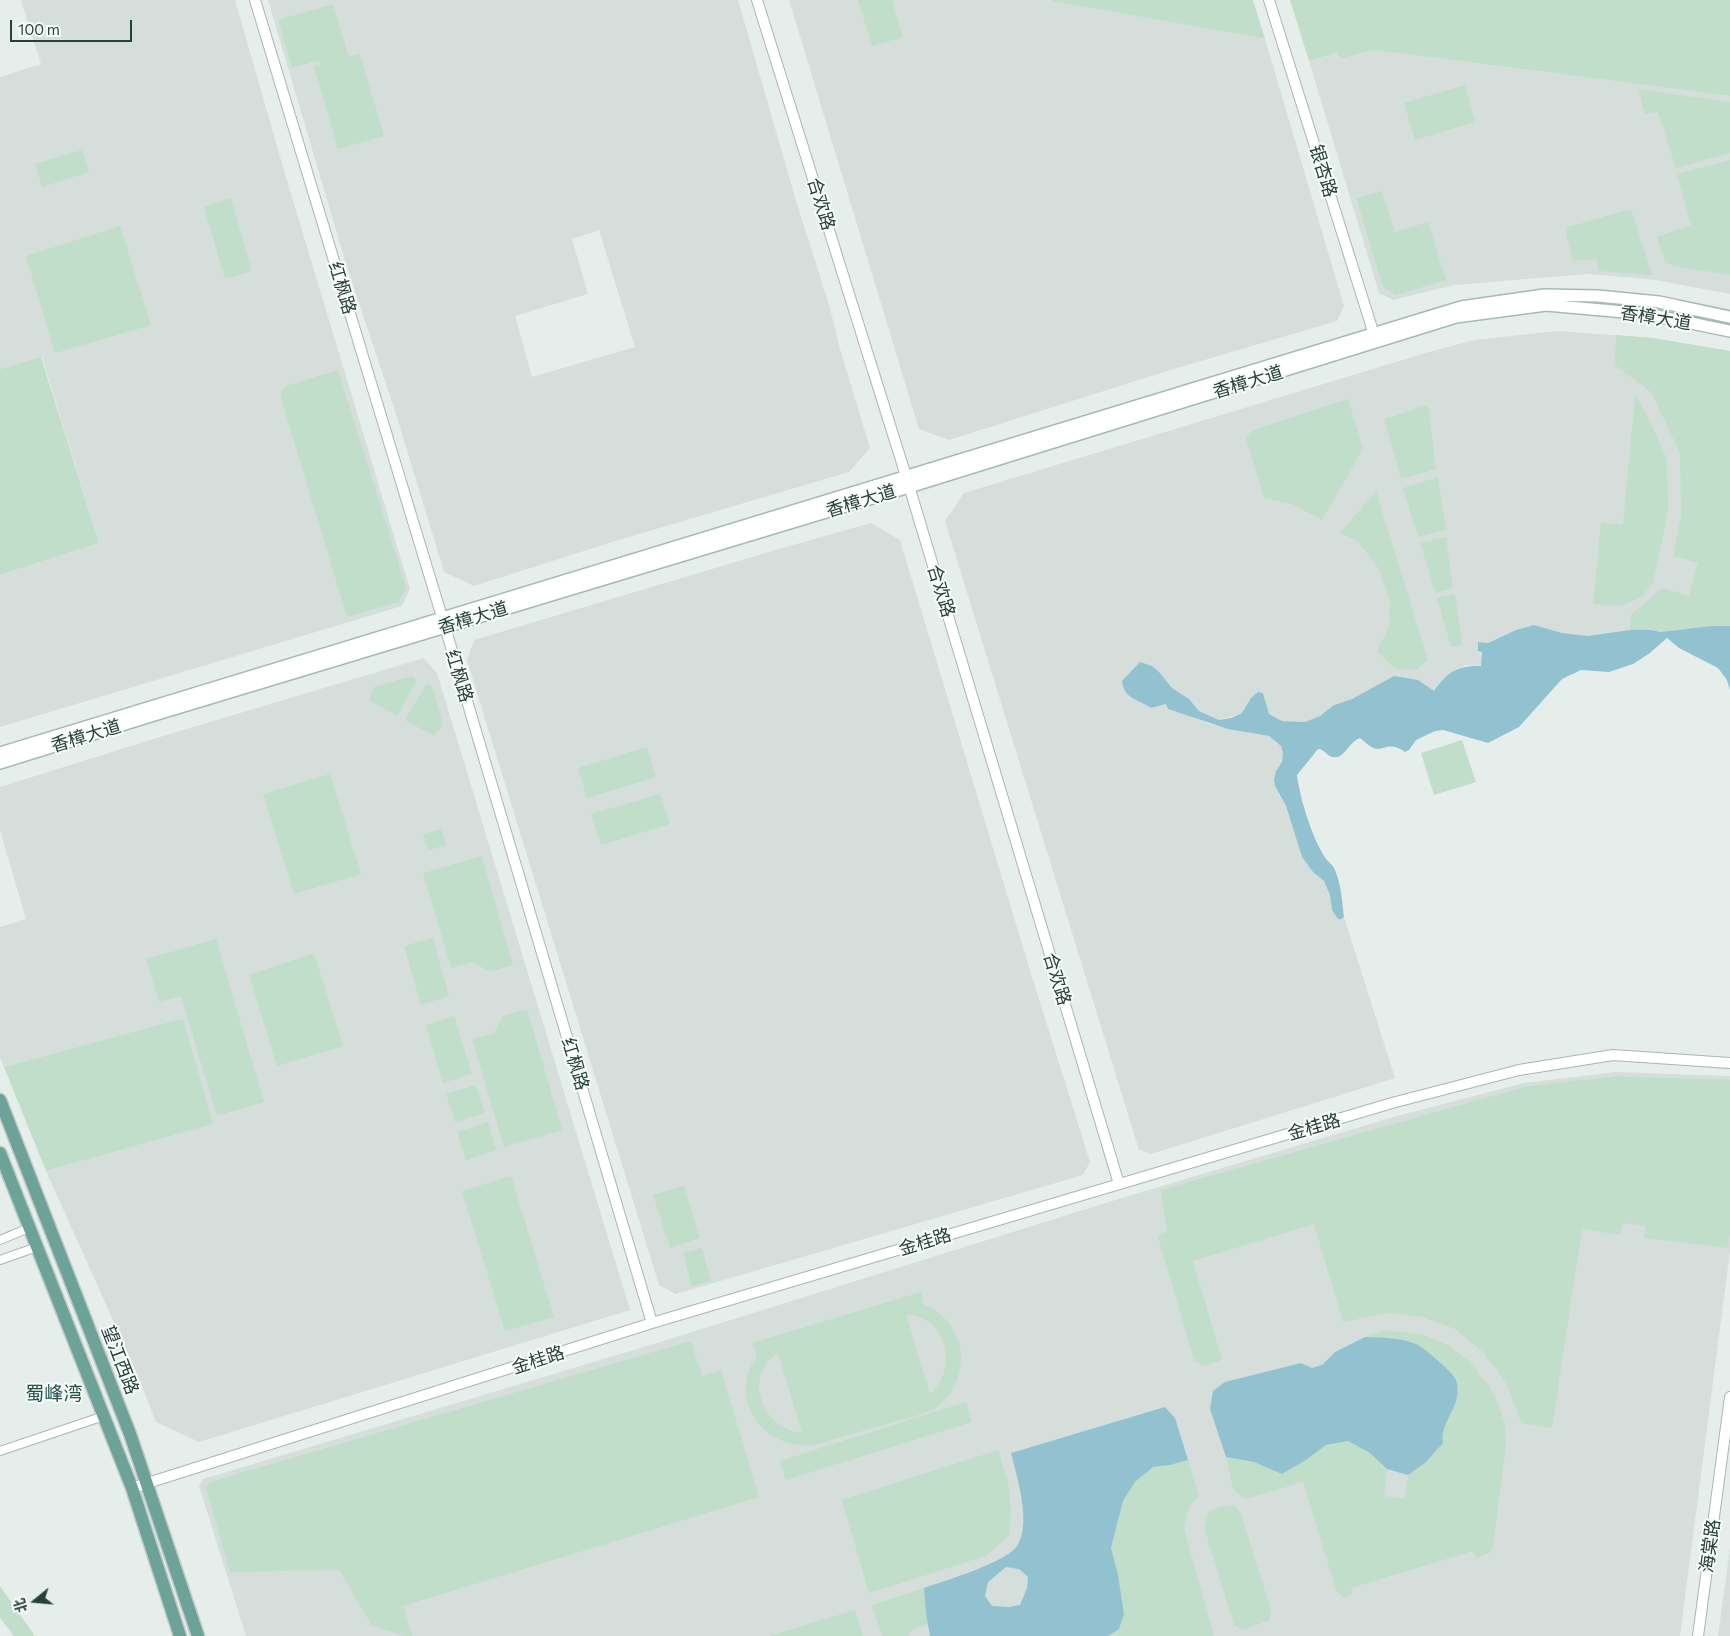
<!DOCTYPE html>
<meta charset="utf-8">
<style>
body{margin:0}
#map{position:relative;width:1730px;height:1636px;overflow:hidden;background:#e6eeeb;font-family:Commissioner,"Noto Sans SC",sans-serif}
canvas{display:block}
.north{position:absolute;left:10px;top:1576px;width:50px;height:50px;-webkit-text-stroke:4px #f7fbf9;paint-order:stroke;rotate:253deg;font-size:14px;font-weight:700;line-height:20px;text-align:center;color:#26403b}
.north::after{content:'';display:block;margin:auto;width:18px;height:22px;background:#26403b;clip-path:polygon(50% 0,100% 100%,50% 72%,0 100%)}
.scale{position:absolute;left:10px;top:20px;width:122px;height:22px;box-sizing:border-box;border:2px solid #26403b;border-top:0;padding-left:6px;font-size:15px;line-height:18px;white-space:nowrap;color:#26403b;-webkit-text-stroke:4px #f7fbf9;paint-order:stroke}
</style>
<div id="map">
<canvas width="1730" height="1636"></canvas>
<div class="north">北</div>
<div class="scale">100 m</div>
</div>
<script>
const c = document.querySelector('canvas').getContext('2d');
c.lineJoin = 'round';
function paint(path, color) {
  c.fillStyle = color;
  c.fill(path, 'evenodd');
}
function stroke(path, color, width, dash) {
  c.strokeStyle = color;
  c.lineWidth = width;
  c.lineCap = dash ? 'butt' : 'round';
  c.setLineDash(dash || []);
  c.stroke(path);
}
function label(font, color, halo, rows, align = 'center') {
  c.font = font + ' Commissioner,"Noto Sans SC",sans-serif';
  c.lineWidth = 4;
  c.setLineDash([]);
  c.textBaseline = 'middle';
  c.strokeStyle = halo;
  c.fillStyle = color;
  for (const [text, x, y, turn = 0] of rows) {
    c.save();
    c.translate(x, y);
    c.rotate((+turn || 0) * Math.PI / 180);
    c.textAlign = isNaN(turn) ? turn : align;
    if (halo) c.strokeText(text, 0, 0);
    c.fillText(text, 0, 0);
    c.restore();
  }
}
paint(new Path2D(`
 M 21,0 L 235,0 L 285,174 L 410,589 L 402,606 L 0,727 L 0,575 L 99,543 L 42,357 L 0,369 L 0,77 L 41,64 Z
 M 268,0 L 738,0 L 797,204 L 830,308 L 840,349 L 870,448 L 849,472 L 612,542 L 474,586 L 444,572 L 396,414 L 346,264 ZM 599,230 L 635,347 L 532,377 L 515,316 L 588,294 L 572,239 Z
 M 789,0 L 1050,0 L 1265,39 L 1344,306 L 1337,321 L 1167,371 L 949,440 L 919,429 Z
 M 1374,50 L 1730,96 L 1730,294 L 1656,280 L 1586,274 L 1454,285 L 1393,300 L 1379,293 L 1309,61 L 1338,53 L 1340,59 Z
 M 1558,331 L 1652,338 L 1730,351 L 1730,626 L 1588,636 L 1562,633 L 1534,625 L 1516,630 L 1488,643 L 1478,642 L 1482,651 L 1481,666 L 1467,665 L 1458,669 L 1449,674 L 1434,691 L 1417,680 L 1370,689 L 1352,699 L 1334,705 L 1320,716 L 1305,722 L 1282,721 L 1269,714 L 1263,693 L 1246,708 L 1242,713 L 1219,720 L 1199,711 L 1189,699 L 1172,688 L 1160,673 L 1129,697 L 1151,708 L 1166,704 L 1207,723 L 1229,729 L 1269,736 L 1281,746 L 1283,754 L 1282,762 L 1276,771 L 1279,795 L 1286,806 L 1302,857 L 1313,872 L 1324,881 L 1330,895 L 1332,910 L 1337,918 L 1340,920 L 1344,917 L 1395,1078 L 1151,1154 L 1139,1150 L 945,521 L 964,493 L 1429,352 L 1474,340 Z
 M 871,523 L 900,540 L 1028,964 L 1090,1162 L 1083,1175 L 676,1294 L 659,1285 L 467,660 L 474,640 L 779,549 Z
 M 424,658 L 437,673 L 630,1310 L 199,1442 L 156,1422 L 135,1369 L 46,1171 L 212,1124 L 183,1018 L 4,1067 L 0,1057 L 0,927 L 26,919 L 0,830 L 0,787 L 160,737 Z
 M 1616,1072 L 1730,1076 L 1730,1251 L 1680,1636 L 246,1636 L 199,1486 L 203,1479 L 660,1342 L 1125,1197 L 1397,1116 L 1524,1083 Z
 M 1730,1548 L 1730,1636 L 1718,1636 Z`), '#d5dedb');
paint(new Path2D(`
 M 858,0 L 892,0 L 903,37 L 872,46 Z
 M 1050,0 L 1253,0 L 1265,39 L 1053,1 Z
 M 1290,0 L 1730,0 L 1730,96 L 1374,50 L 1340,59 L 1337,53 L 1309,61 Z
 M 333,4 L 349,57 L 360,54 L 384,136 L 338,149 L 314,67 L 321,65 L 319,60 L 292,68 L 278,20 Z
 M 1465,85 L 1475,122 L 1415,140 L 1404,103 Z
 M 1638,89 L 1730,102 L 1730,153 L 1676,168 L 1658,112 L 1645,114 Z
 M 82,150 L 89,172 L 42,187 L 35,164 Z
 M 1730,160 L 1730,275 L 1674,266 L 1665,262 L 1657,237 L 1691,225 L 1677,174 Z
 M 1382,191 L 1395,232 L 1428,222 L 1446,280 L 1396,295 L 1383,287 L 1356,198 Z
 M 231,198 L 252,271 L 225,279 L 204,207 Z
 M 1631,209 L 1652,275 L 1598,271 L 1597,259 L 1573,261 L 1566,234 L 1568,227 Z
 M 120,226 L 151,325 L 55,353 L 26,256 Z
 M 1616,335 L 1653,338 L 1730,351 L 1730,626 L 1712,626 L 1660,632 L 1630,630 L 1631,614 L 1663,588 L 1689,596 L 1698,563 L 1673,556 L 1681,516 L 1680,453 L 1651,392 L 1615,365 Z
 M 41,357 L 99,543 L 0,575 L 0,369 Z
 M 338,370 L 406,587 L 399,602 L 347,617 L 280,395 L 286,386 Z
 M 1635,396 L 1646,413 L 1667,459 L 1668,512 L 1653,583 L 1642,596 L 1622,606 L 1593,604 L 1601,523 L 1623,524 Z
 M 1348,399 L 1363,449 L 1322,520 L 1292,504 L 1264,498 L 1246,438 L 1253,430 Z
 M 1428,405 L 1436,469 L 1401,479 L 1384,419 Z
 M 1438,477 L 1446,530 L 1418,537 L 1403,488 Z
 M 1376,491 L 1428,660 L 1416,670 L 1395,669 L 1377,651 L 1389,627 L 1390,602 L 1379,569 L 1358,542 L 1340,533 Z
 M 1446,537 L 1453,588 L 1436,593 L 1420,543 Z
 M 1455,594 L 1462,645 L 1451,647 L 1437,598 Z
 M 412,676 L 417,680 L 397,716 L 369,700 L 374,687 Z
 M 426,684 L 432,686 L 443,725 L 434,736 L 405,720 Z
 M 1462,740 L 1476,782 L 1434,795 L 1421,753 Z
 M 647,747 L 656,777 L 587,798 L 578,768 Z
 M 330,774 L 361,874 L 294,894 L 263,794 Z
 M 660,794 L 670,824 L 601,845 L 591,814 Z
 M 441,829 L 446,845 L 428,850 L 423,834 Z
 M 482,856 L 513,965 L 490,972 L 473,962 L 451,968 L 423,873 Z
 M 433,938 L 449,996 L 421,1005 L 404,946 Z
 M 216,939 L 264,1102 L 217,1116 L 181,996 L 159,1002 L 146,959 Z
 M 314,953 L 343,1046 L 277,1066 L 249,975 Z
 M 527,1009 L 562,1130 L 504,1147 L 472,1039 L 494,1033 L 503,1016 Z
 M 454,1016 L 472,1074 L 443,1083 L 426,1025 Z
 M 183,1018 L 213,1124 L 46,1171 L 4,1067 Z
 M 1616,1076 L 1730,1080 L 1730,1232 L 1728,1248 L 1644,1238 L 1645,1226 L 1623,1223 L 1620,1235 L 1582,1229 L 1552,1428 L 1521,1423 L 1507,1384 L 1483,1352 L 1455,1329 L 1423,1317 L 1389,1313 L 1343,1322 L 1314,1224 L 1193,1261 L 1222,1360 L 1203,1366 L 1194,1360 L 1158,1237 L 1167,1231 L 1161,1190 L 1524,1087 Z
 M 476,1085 L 485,1113 L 455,1122 L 446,1094 Z
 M 488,1122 L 496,1150 L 466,1160 L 457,1132 Z
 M 511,1176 L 554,1317 L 505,1331 L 462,1191 Z
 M 684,1186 L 700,1238 L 670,1248 L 653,1195 Z
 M 702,1248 L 711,1281 L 692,1286 L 683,1253 Z
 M 921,1292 L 924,1305 C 943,1312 956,1328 960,1347 C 965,1374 951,1403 925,1413 C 910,1418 895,1421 880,1426 C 858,1432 836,1439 814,1445 C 764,1451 726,1399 757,1356 L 752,1343 ZM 906,1315 C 946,1314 960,1369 930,1394 ZM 778,1353 L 802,1433 C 762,1429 742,1376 778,1353 Z
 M 1384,1330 L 1421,1334 L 1448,1345 L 1470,1362 L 1494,1393 L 1505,1424 L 1506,1446 L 1493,1546 L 1489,1553 L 1476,1558 L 1473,1551 L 1351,1588 L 1352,1594 L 1343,1597 L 1336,1590 L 1303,1482 L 1246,1499 L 1233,1489 L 1226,1457 L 1254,1462 L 1282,1474 L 1306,1460 L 1326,1445 L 1348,1441 L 1370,1453 L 1387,1469 L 1384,1496 L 1404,1499 L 1408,1475 L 1425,1463 L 1443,1443 L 1441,1434 L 1457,1399 L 1457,1389 L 1455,1378 L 1446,1368 L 1392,1338 L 1365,1337 Z
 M 691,1341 L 702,1376 L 721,1370 L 759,1497 L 403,1606 L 412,1636 L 405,1636 L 372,1626 L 339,1570 L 230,1572 L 206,1488 L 210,1482 Z
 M 966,1402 L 972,1422 L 786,1480 L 780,1461 Z
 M 998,1450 L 1009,1487 L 1011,1517 L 1009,1535 L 986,1556 L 869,1593 L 842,1500 Z
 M 1188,1460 L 1199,1495 L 1189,1507 L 1184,1528 L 1214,1636 L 1108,1636 L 1118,1629 L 1118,1575 L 1111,1548 L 1123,1501 L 1135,1482 L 1153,1467 L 1170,1465 Z
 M 1220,1506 L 1235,1506 L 1241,1514 L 1271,1610 L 1270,1620 L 1242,1630 L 1234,1625 L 1204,1527 L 1208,1513 Z
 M 0,1586 L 35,1636 L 14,1636 L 0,1618 Z
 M 924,1588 L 928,1624 L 912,1630 L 907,1636 L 882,1636 L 872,1605 Z
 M 855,1610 L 863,1636 L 769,1636 Z`), '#c1decb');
paint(new Path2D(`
 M 1534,625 L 1562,633 L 1588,636 L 1630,630 L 1651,630 L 1660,632 L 1712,626 L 1730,626 L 1730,690 L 1727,680 L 1718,668 L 1679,648 L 1667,638 L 1650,653 L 1633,664 L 1609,672 L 1581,670 L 1562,679 L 1519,727 L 1488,743 L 1443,730 L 1435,731 L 1416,740 L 1409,750 L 1405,752 C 1388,740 1384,752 1373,748 C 1369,746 1364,741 1360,738 C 1348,742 1345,760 1332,757 C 1326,755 1324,749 1318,749 L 1297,775 C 1300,799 1312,838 1326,859 C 1328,862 1332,864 1334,868 C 1341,882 1342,901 1344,917 L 1340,920 L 1337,918 L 1332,910 L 1330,895 L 1324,881 L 1313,872 L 1302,857 L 1286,806 L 1275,786 L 1274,780 L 1276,771 L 1282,762 L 1283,754 L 1281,746 L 1269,736 L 1228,729 L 1168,709 L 1166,704 L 1151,708 C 1137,699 1124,699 1122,681 L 1140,662 L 1152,666 L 1160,673 L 1172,688 L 1189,699 L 1199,711 L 1219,720 L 1231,718 L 1242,713 L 1251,698 L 1258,692 L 1263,693 L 1269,714 L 1282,721 L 1305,722 L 1320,716 L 1334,705 L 1352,699 L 1394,676 L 1418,680 L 1434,691 C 1447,672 1458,665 1481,666 L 1482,652 L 1478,651 L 1478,642 L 1488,643 L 1516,630 Z
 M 1365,1337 C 1382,1338 1402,1337 1418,1345 C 1424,1348 1451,1371 1455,1378 C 1458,1383 1458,1391 1457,1397 C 1454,1413 1440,1426 1443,1443 L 1425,1463 L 1408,1475 L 1387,1469 L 1370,1453 L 1348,1441 L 1326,1445 L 1306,1460 L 1282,1474 L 1254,1462 L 1226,1457 L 1210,1409 L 1213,1391 L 1225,1382 L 1301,1363 L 1312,1368 L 1322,1365 L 1335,1352 Z
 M 1165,1407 L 1175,1418 L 1188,1460 L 1170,1465 L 1153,1467 L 1135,1482 L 1123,1501 L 1111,1548 L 1118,1575 L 1124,1614 L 1119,1629 L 1108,1636 L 930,1636 L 926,1613 L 924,1588 C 944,1581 1007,1562 1017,1546 C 1032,1524 1017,1477 1011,1453 ZM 1006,1567 L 1019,1569 L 1028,1577 L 1027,1588 L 1020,1605 L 1009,1607 L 992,1606 L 985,1596 L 988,1582 Z`), '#92c2d0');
const minor = new Path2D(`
 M 0,1240 L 29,1228
 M 0,1260 L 37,1247
 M 0,1451 L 104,1416`);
const tertiary = new Path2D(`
 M 255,0 L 445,627 L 652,1323
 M 757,0 L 906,476 L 1119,1184
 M 1269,0 L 1376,341
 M 132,1488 L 652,1323 L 1392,1103 L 1519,1070 L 1613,1055 L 1730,1063
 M 1698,1636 L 1730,1397`);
const secondary = new Path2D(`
 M 0,753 L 1461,307 L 1544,295 L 1598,296 L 1659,302 L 1730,317
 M 0,763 L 154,715 L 909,487 L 1456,317 L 1546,305 L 1647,314 L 1730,331`);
const primary = new Path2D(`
 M 0,1100 L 130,1434 L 198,1636
 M 0,1153 L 132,1488 L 180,1636`);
stroke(minor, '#a9b6b3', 10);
stroke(tertiary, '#a9b6b3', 12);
stroke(secondary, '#a5bab4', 14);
stroke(primary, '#c2cac8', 15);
stroke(minor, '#fff', 8);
stroke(tertiary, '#fff', 10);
stroke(secondary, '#fff', 11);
stroke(primary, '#6da298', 12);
label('18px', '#26403b', '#f7fbf9', [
 ["银杏路",1323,171,73],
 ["合欢路",821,204,73],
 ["红枫路",342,288,73],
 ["香樟大道",1656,318,9],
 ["香樟大道",1248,382,-17],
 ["香樟大道",861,501,-17],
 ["合欢路",941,591,73],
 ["香樟大道",473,618,-17],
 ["红枫路",459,676,73],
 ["香樟大道",86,736,-17],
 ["合欢路",1057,979,73],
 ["红枫路",575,1064,73],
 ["金桂路",1314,1127,-16],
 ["金桂路",925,1242,-17],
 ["望江西路",120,1360,69],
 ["金桂路",538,1360,-18],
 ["海棠路",1710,1546,-82]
]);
label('19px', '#22524a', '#f7fbf9', [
 ["蜀峰湾",54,1394]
]);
</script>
